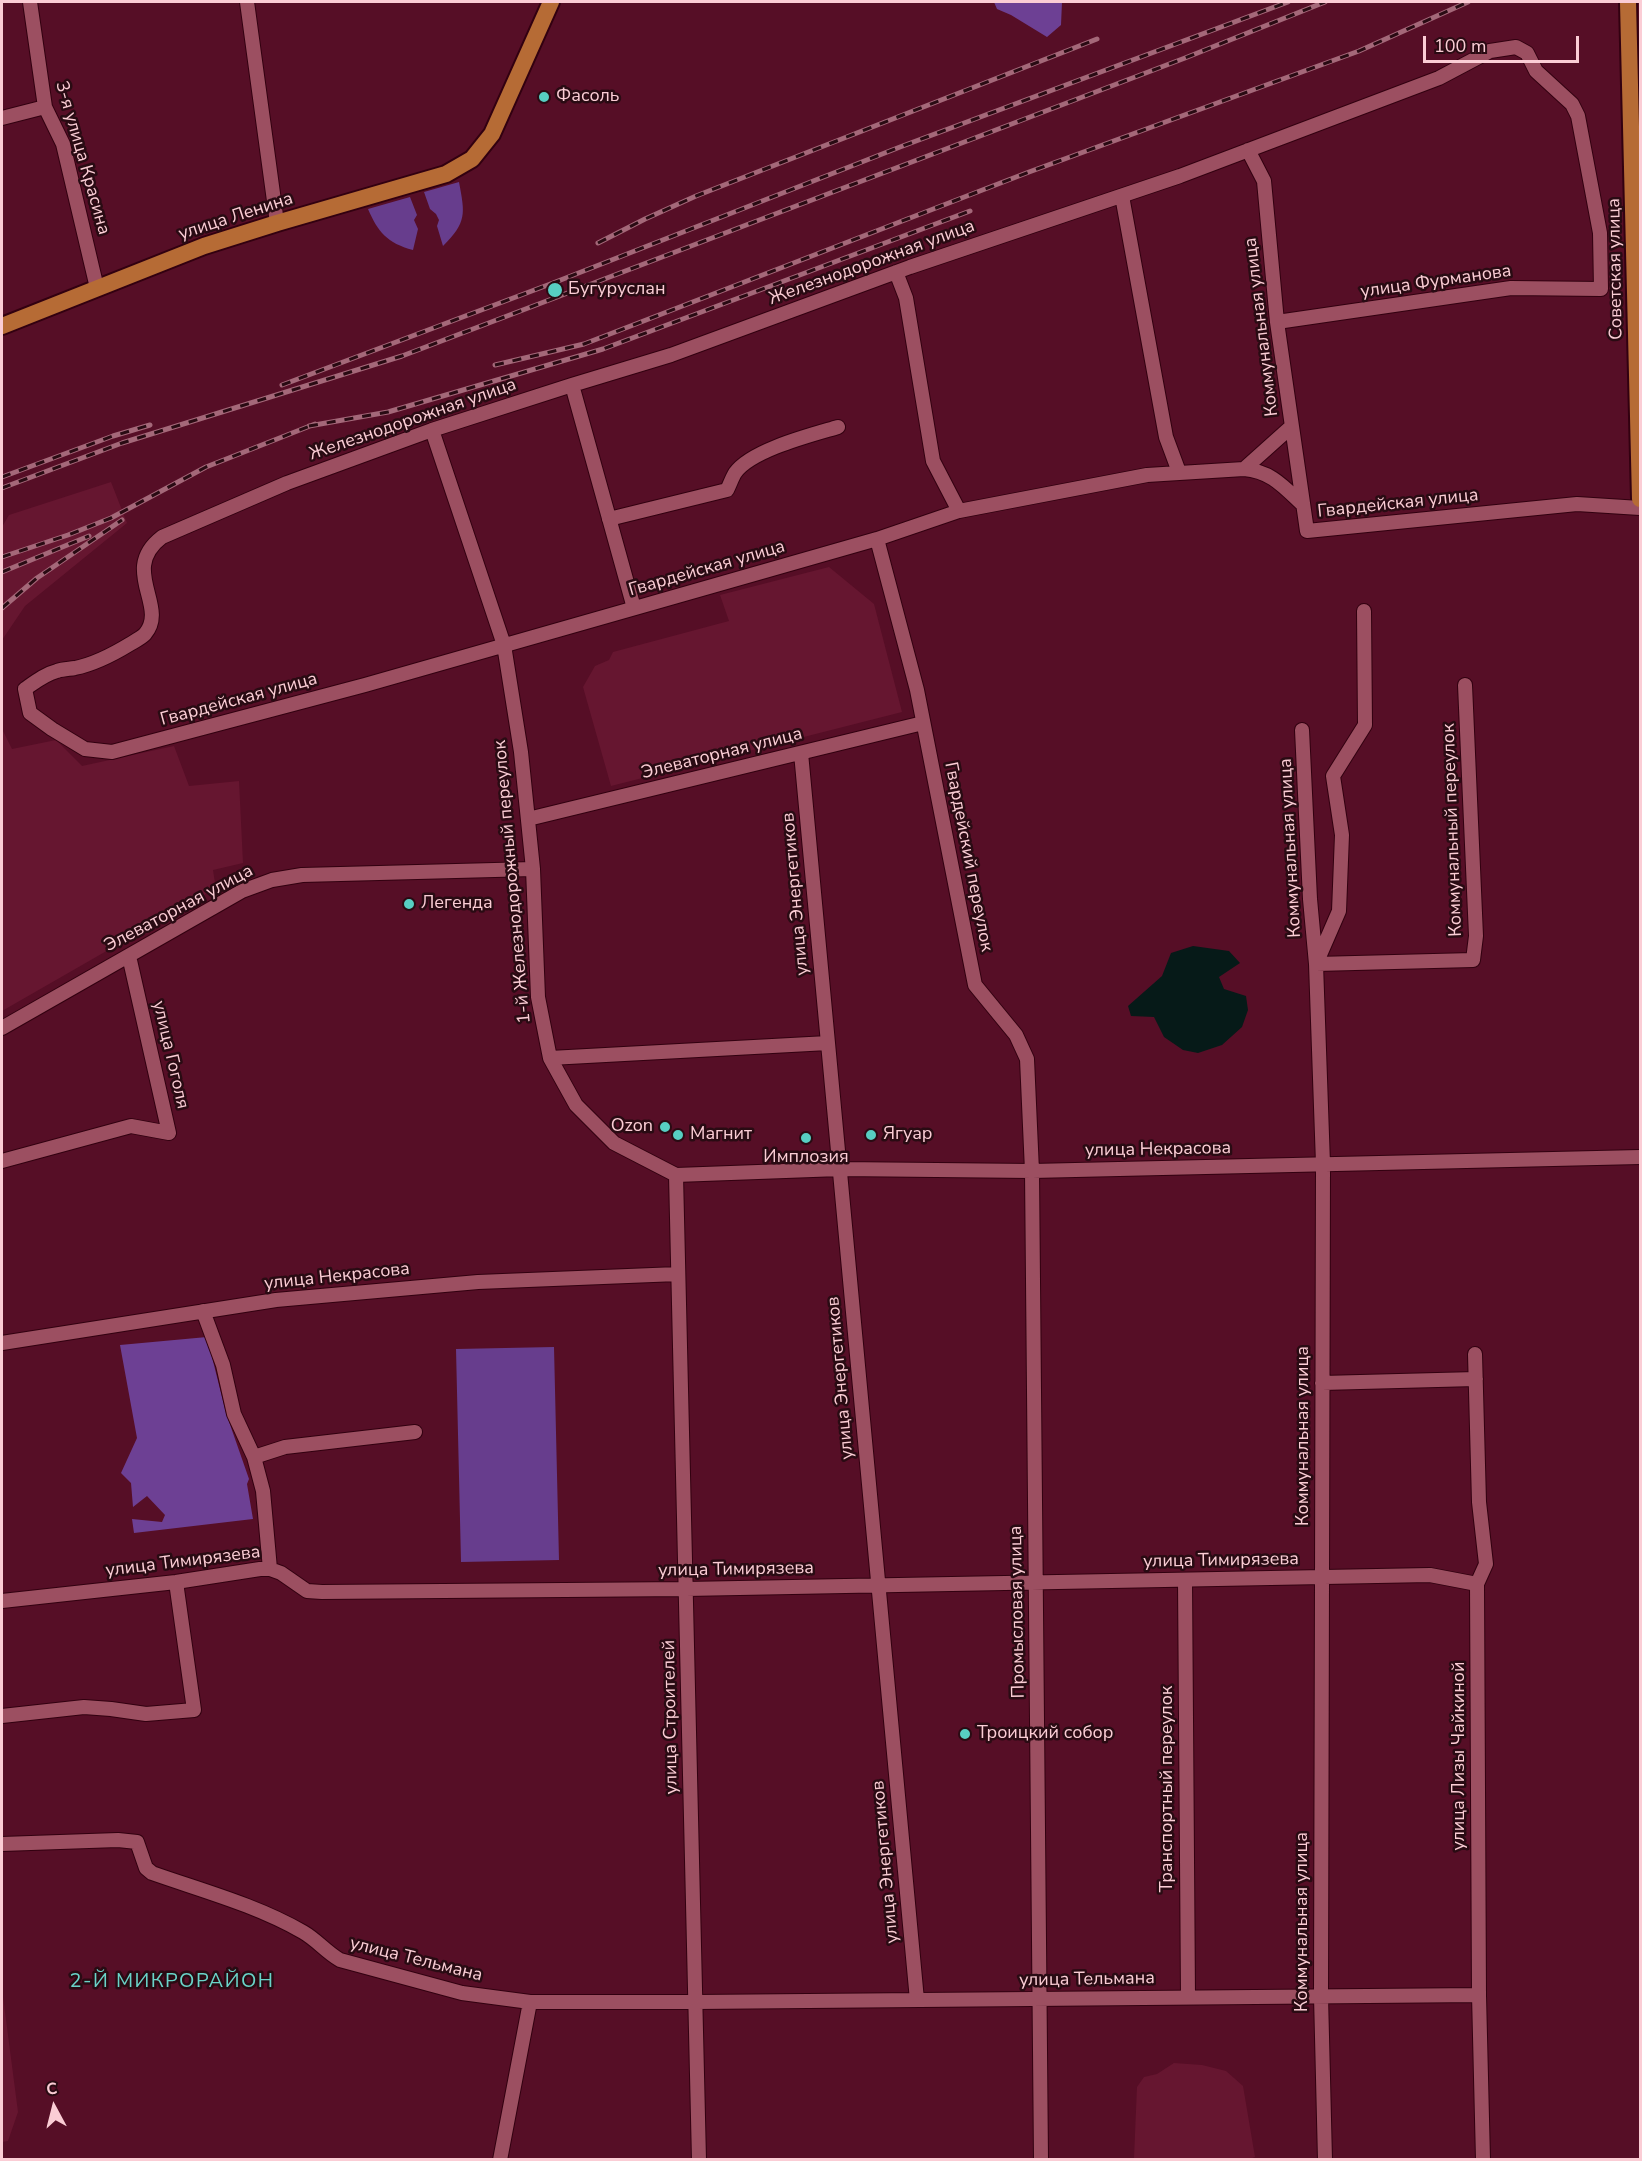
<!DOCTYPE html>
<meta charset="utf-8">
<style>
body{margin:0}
#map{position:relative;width:1642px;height:2161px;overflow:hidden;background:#560e26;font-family:"Nunito Sans",sans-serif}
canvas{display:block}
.frame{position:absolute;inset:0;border:3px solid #fbcdd5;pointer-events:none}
.north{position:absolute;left:24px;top:2077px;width:60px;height:60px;-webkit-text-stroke:4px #290b13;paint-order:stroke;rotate:353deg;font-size:16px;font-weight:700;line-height:24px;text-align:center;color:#fbcdd5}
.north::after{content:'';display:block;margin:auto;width:21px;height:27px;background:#fbcdd5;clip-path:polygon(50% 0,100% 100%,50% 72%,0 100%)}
.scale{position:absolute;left:1423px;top:36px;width:156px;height:27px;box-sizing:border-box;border:3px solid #fbcdd5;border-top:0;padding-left:8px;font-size:18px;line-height:21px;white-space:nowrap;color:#fbcdd5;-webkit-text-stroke:4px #290b13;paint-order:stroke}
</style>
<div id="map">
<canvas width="1642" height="2161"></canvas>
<div class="frame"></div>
<div class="north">С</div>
<div class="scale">100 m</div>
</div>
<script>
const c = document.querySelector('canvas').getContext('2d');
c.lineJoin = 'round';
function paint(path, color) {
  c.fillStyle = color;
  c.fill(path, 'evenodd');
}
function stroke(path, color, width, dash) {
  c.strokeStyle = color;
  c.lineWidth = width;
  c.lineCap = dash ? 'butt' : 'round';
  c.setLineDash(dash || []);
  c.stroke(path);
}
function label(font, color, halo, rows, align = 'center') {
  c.font = font + ' "Nunito Sans",sans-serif';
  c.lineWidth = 5;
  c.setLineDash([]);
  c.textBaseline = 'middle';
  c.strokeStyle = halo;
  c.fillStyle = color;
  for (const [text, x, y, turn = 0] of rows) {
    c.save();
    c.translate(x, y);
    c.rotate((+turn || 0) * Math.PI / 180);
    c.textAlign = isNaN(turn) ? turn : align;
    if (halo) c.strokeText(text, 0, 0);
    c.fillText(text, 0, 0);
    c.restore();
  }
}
paint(new Path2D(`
 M 111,482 L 127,523 L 25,606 L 2,640 L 2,527 L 9,515 Z
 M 829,567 L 874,604 L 902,712 L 611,786 L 583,687 L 595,666 L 609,660 L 613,652 L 729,621 L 720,595 Z
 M 2,729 L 12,749 L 56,740 L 82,766 L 174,746 L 189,786 L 239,781 L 243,863 L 213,870 L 215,883 L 211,891 L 2,1011 Z
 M 2,1989 L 18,2112 L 8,2141 L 2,2142 Z
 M 1174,2063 L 1202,2065 L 1226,2071 L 1243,2086 L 1255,2157 L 1247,2160 L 1147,2160 L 1134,2158 L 1137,2087 L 1144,2077 L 1157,2074 Z`), '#661630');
paint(new Path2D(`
 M 459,182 C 465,214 467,222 443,246 L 437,226 L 439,220 L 436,214 L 430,209 L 424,192 Z
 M 410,197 L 417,215 L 414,220 L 418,229 L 413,250 C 387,243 378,232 368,209 Z
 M 554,1347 L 559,1560 L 461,1562 L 456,1349 Z`), '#673d8d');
paint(new Path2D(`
 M 994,2 L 1062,2 L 1061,25 L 1047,37 L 1011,15 L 997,9 Z
 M 207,1337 L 226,1413 L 249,1479 L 247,1484 L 253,1519 L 134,1533 L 132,1519 L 162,1522 L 165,1515 L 147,1496 L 133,1507 L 131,1483 L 121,1473 L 137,1438 L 120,1345 Z`), '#6d4094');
paint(new Path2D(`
 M 1193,946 L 1229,951 L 1240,963 L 1219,977 L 1224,989 L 1246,996 L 1248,1010 L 1242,1027 L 1222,1045 L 1198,1053 L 1183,1050 L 1164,1037 L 1154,1017 L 1131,1016 L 1128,1006 L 1162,976 L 1171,953 Z`), '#061a18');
const minor = new Path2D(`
 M 30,2 L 45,107 L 63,144 L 97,288
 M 247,2 L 277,223
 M 2,118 L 45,107
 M 1248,150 L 1264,181 L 1277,322 L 1307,531 L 1577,504 L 1640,508
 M 1122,196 L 1166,437 L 1179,472
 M 896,272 L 906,298 L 933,461 L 959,511
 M 1277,322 L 1511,288 L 1601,289 L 1600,233 L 1578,116 L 1572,104 L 1536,71 L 1527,53 L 1516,47 L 1490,51 L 1439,78 L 1180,176 L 910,267 L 671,355 L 572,385 L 432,430 L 287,483 L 162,537 C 119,570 169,606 145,634 C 141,638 135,641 130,644 C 112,655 95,664 75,668 C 69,669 63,669 57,671 C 45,674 35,682 25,689 L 30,713 L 52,729 L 85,749 L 112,752 L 365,685 L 765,571 L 877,539 L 959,511 L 1147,475 L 1244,469 C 1270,471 1283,486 1301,503
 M 572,385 L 634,608
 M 432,430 L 504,645 L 521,752 L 533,869 L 538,997 L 550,1058 L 576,1105 L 614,1143 L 676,1175 L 840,1169 L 1032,1171 L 1640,1157
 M 1244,469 L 1292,426
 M 609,519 L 727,490 C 730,484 732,478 735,473 C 751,450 811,435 838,427
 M 877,539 L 917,690 L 975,985 L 1016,1035 L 1027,1059 L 1032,1171 L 1041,2160
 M 1364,611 L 1365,725 L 1333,776 L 1342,835 L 1339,911 L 1316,964 L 1473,960 L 1476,936 L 1465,685
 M 1302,730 L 1310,899 L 1316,964 L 1323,1164 L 1321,1996 L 1325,2160
 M 801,753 L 917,2000
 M 528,819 L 923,723
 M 2,1028 L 242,891 L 272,880 L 302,875 L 533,869
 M 550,1058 L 828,1043
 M 2,1161 L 131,1126 L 169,1133 L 129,956
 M 676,1175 L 699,2160
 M 203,1311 L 223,1365 L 234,1414 L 254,1457 L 263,1491 L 270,1569
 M 2,1343 L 276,1300 L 478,1282 L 678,1274
 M 1475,1354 L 1479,1502 L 1486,1564 L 1477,1584 L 1479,1995 L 1483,2160
 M 1322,1383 L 1476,1379
 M 254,1457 L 285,1447 L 415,1432
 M 1185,1580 L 1188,1997
 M 2,1601 L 176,1582 L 260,1569 L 270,1569 L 281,1573 L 307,1591 L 322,1592 L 686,1589 L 1430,1575 L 1477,1584
 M 2,1716 L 84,1707 L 111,1709 L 146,1714 L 194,1710 L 176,1582
 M 2,1844 L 118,1840 L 137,1842 L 146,1868 L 152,1873 C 203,1891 256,1905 303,1932 C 317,1940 326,1952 340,1960 L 462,1993 L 530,2002
 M 500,2160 L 530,2002 L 696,2002 L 1479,1995`);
const major = new Path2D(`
 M 1628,2 L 1640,499
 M 2,326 L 204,246 L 277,223 L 446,174 L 472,159 L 492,134 L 551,2`);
stroke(minor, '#320010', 16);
stroke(major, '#320010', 20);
stroke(minor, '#9c4f61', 14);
stroke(major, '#b66b35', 16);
const rail = new Path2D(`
 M 598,243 L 645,219 L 696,196 L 1097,39
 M 495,365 L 584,344 L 1029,172 L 1359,51 L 1468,2
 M 282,385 L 553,283 L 900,147 L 1288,2
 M 309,426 L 388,412 L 603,349 L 970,211
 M 2,477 L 113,436 L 150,425
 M 2,488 L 122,443 L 402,356 L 1185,58 L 1325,2
 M 2,557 L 68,535 L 111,518 L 206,467 L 315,424
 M 2,572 L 89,536
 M 2,608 L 37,578 L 122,520`);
stroke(rail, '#a46879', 5);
stroke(rail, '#290b13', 3, [9]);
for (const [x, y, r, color] of [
 [544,97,6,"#57cec2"],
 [555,290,8,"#57cec2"],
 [409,904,6,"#57cec2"],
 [665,1127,6,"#57cec2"],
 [678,1135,6,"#57cec2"],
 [871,1135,6,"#57cec2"],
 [806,1138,6,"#57cec2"],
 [965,1734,6,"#57cec2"]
]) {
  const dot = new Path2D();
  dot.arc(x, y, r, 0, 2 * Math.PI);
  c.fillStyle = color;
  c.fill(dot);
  stroke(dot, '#290b13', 2);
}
label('18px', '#fbcdd5', '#290b13', [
 ["Фасоль",556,97],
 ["Бугуруслан",568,290],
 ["Легенда",421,904],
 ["Ozon",653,1127,"right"],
 ["Магнит",690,1135],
 ["Ягуар",883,1135],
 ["Имплозия",806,1158,"center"],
 ["Троицкий собор",977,1734]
], 'left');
label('18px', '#fbcdd5', '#290b13', [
 ["3-я улица Красина",82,158,74],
 ["улица Ленина",236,217,-18],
 ["Железнодорожная улица",872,263,-20],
 ["Советская улица",1616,269,-91],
 ["улица Фурманова",1436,282,-8],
 ["Коммунальная улица",1262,327,-97],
 ["Железнодорожная улица",413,420,-19],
 ["Гвардейская улица",1398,504,-6],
 ["Гвардейская улица",707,569,-16],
 ["Гвардейская улица",239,700,-15],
 ["Элеваторная улица",722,754,-14],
 ["Коммунальный переулок",1453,830,-92],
 ["Коммунальная улица",1291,848,-93],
 ["Гвардейский переулок",968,857,79],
 ["1-й Железнодорожный переулок",513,882,-95],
 ["улица Энергетиков",796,894,-95],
 ["Элеваторная улица",179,909,-28],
 ["улица Гоголя",170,1055,77],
 ["улица Некрасова",1158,1150,-1],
 ["улица Некрасова",337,1277,-6],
 ["улица Энергетиков",841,1378,-95],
 ["Коммунальная улица",1304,1436,-90],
 ["улица Тимирязева",1221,1561,-1],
 ["улица Тимирязева",183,1562,-7],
 ["улица Тимирязева",736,1570,-1],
 ["Промысловая улица",1018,1612,-91],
 ["улица Строителей",671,1717,-91],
 ["улица Лизы Чайкиной",1460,1756,-90],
 ["Транспортный переулок",1168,1789,-90],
 ["улица Энергетиков",886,1862,-95],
 ["Коммунальная улица",1303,1922,-90],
 ["улица Тельмана",416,1960,14],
 ["улица Тельмана",1087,1980,-1]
]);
c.letterSpacing = '1.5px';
label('20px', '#6ad4c9', '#290b13', [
 ["2-Й МИКРОРАЙОН",172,1982]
]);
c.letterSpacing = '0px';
</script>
